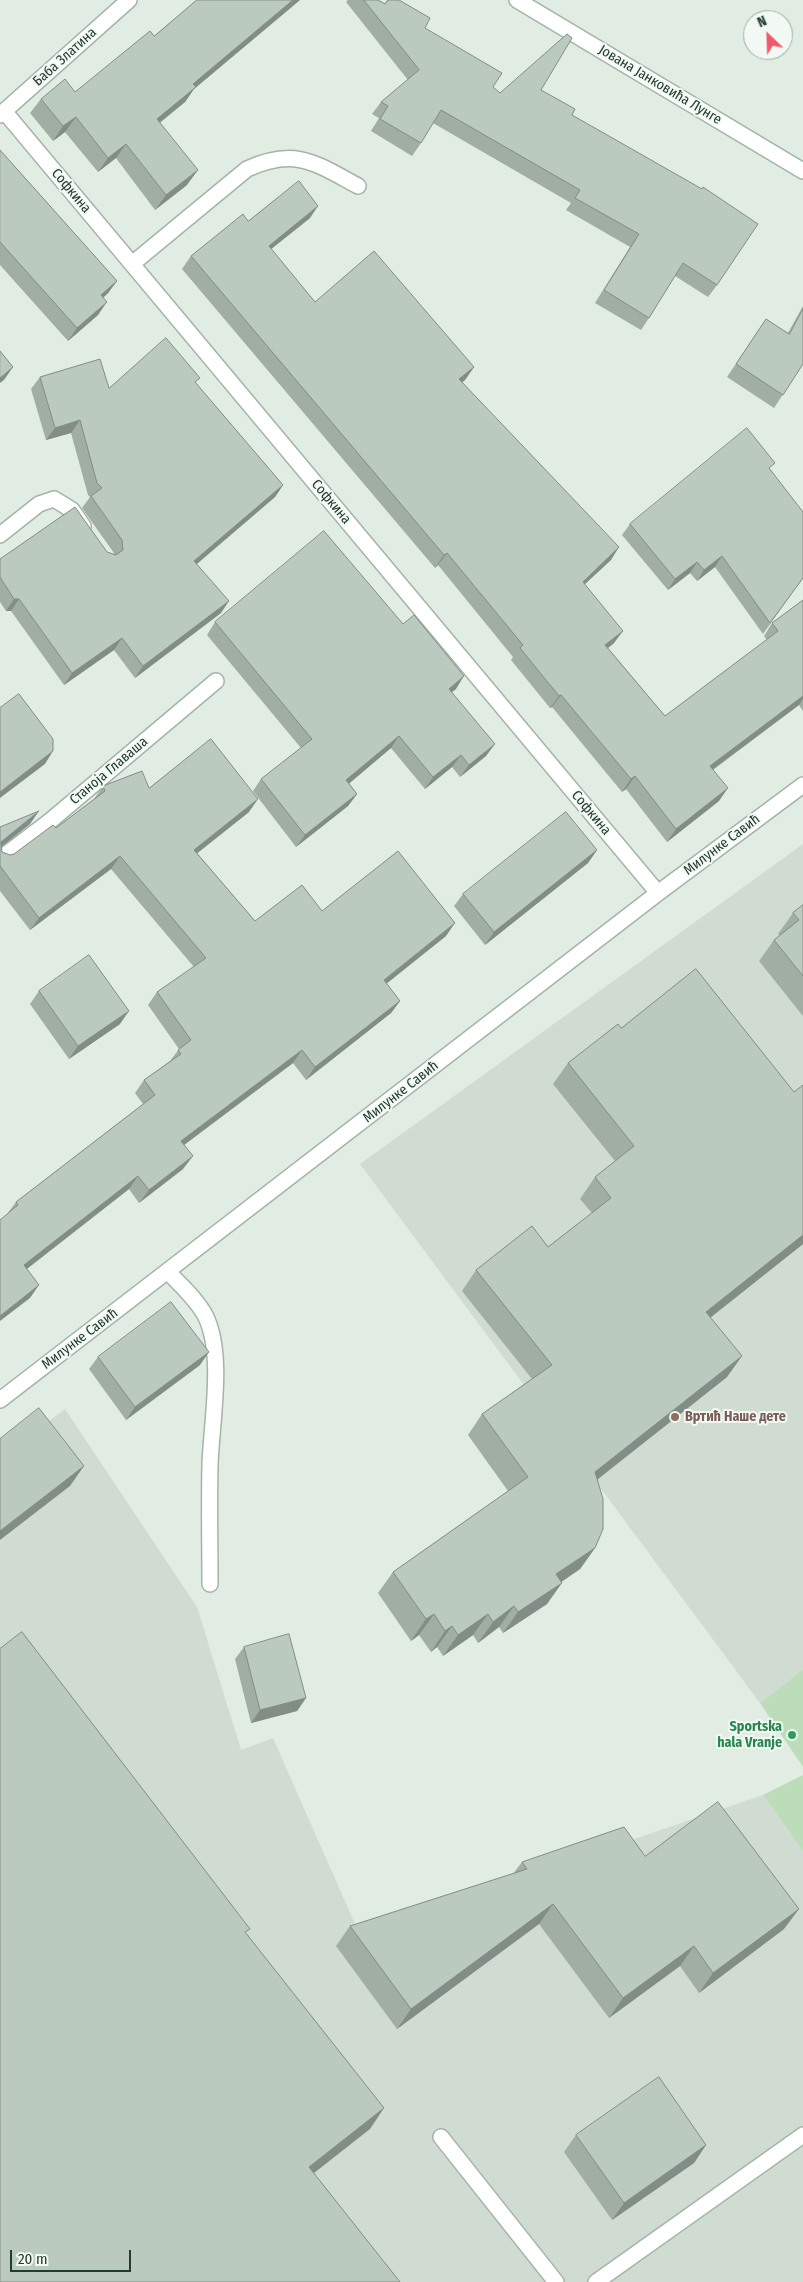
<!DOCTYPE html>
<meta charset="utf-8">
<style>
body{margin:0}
#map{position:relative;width:803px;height:2282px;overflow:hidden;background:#e1ece3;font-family:"Fira Sans Condensed",sans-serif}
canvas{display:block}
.north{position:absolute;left:743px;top:10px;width:50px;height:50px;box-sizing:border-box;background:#f2f8f3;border:1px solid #9eada3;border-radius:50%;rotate:336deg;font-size:14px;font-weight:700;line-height:20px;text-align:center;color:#213d2c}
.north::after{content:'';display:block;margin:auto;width:18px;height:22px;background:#f35869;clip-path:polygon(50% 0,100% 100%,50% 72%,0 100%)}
.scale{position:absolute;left:10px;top:2250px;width:121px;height:22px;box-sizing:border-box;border:2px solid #213d2c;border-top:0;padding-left:6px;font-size:15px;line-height:18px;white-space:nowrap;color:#213d2c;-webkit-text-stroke:4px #f2f8f3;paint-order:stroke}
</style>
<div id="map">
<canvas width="803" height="2282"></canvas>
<div class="north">N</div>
<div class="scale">20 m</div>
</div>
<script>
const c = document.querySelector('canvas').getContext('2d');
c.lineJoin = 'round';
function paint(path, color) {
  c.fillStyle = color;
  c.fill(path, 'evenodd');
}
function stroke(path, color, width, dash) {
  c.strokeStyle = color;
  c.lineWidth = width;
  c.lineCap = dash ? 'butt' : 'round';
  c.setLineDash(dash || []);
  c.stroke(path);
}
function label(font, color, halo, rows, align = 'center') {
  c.font = font + ' "Fira Sans Condensed",sans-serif';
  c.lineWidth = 4;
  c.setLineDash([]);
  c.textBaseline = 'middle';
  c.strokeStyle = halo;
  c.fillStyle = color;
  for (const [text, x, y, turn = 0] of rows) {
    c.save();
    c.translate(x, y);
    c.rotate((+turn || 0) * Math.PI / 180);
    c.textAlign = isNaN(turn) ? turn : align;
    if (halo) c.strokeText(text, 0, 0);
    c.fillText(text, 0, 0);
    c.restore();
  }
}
paint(new Path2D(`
 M 803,844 L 803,1669 L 760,1703 L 360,1164 Z
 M 65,1409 L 197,1607 L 241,1750 L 273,1738 L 359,1933 L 763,1795 L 803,1851 L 803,2282 L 0,2282 L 0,1458 Z`), '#d0dcd2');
paint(new Path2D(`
 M 803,1669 L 803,1767 L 760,1703 Z
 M 803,1775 L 803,1851 L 763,1795 Z`), '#bdddba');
const service = new Path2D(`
 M 132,264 L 247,169 C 296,147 315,163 358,186
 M 168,1272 C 181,1285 196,1299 205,1315 C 225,1354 211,1423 210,1466 C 209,1505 210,1545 210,1584
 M 441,2137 L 556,2282
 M 596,2282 L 803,2135`);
const minor = new Path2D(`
 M 517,0 L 803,171
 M 4,111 L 658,893
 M 0,115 L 129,0
 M 0,535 L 39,504 L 54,499 L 72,510 L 83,526
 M 0,859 L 50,821 L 216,681`);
const tertiary = new Path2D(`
 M 0,1400 L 658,893 L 803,785`);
stroke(service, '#a4b4a8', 18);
stroke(minor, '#a4b4a8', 18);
stroke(tertiary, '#a4b4a8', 18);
stroke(service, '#fff', 15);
stroke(minor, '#fff', 15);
stroke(tertiary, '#fff', 15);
paint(new Path2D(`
 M 197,0 L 300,0 L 194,89 L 185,102 L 160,123 L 187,185 L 155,210 L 116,158 L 98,172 L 65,132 L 53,141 L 30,113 L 41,99 L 75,92 L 154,36 Z
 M 348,0 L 378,0 L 385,4 L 387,0 L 399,0 L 425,28 L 500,93 L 541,90 L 572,115 L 717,285 L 708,297 L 675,276 L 649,318 L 641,330 L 595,303 L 630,247 L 566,210 L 571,203 L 433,123 L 421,143 L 412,156 L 371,131 L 379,118 L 372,114 L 381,102 L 408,80 L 346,2 Z
 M 0,150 L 117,281 L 108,293 L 103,298 L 98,315 L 68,341 L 0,265 Z
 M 310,218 L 271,249 L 315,302 L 474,367 L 465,380 L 462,382 L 611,560 L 585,584 L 614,643 L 608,648 L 665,716 L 767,640 L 764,636 L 772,623 L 803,600 L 803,711 L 799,705 L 713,770 L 719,801 L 667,842 L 626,789 L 622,792 L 552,707 L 550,708 L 511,660 L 513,657 L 438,565 L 435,568 L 182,269 L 191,256 L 248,221 Z
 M 803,306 L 803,364 L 774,408 L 727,377 L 766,319 L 788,333 Z
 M 40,377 L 109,388 L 196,384 L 283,485 L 275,497 L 197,564 L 221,613 L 135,678 L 114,650 L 64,685 L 11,611 L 6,611 L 0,602 L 0,559 L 107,552 L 114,554 L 114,553 L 82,508 L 90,497 L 88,495 L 71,433 L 46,440 L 31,389 Z
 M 771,470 L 803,578 L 763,634 L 715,567 L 697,581 L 690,573 L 668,590 L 622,535 L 630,524 Z
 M 215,622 L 456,689 L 452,692 L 486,756 L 460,777 L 452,767 L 425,789 L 391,748 L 349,783 L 357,794 L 348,806 L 296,847 L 253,791 L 261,779 L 301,748 L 207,635 Z
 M 103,786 L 149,788 L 249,812 L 197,853 L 255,921 L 322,911 L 446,936 L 386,983 L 400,1001 L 391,1013 L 306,1080 L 293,1063 L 184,1145 L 183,1169 L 139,1203 L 129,1189 L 27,1269 L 30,1298 L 7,1214 L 16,1202 L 143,1104 L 135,1093 L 144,1080 L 170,1061 L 179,1049 L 148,1005 L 157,992 L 194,967 L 111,869 L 30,930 L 0,891 L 0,827 L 30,824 L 1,847 L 2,852 L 10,855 L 14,854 L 56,828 L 94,799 Z
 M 597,850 L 588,863 L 485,945 L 454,906 L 463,894 Z
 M 803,905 L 803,1016 L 759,961 L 774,940 L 780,935 L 778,934 L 793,913 Z
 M 39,991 L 120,1024 L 69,1059 L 30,1004 Z
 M 621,1028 L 794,1092 L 803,1085 L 803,1244 L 711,1317 L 727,1377 L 597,1480 L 595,1548 L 580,1569 L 561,1582 L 547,1604 L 503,1633 L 499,1627 L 478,1643 L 473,1635 L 443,1656 L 437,1647 L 431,1652 L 419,1635 L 411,1641 L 378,1593 L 393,1572 L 508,1491 L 468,1435 L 482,1414 L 532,1379 L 462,1291 L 476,1270 L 548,1247 L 592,1213 L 580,1199 L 595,1177 L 615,1161 L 553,1084 L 568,1063 Z
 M 98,1357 L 200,1365 L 126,1420 L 89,1369 Z
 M 244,1647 L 306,1698 L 297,1711 L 251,1723 L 235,1659 Z
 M 645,1856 L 784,1929 L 699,1993 L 680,1966 L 609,2018 L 539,1924 L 397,2029 L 336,1946 L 350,1926 L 513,1874 L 522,1862 Z
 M 576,2135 L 706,2145 L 694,2163 L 612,2220 L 564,2152 Z`), '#a0aea3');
paint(new Path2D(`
 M 293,0 L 300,0 L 194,89 L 185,102 L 146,133 L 157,119 L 193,84 Z
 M 76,117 L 65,132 L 53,141 L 63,126 Z
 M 126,144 L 116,158 L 98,172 L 108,158 Z
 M 198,170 L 187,185 L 155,210 L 166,195 Z
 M 318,206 L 310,218 L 260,258 L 269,246 Z
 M 117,281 L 108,293 L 92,308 L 101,295 Z
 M 107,302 L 98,315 L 68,341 L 77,328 Z
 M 13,367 L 4,380 L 0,383 L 0,378 Z
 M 474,367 L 465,380 L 451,392 L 459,379 Z
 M 80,420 L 71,433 L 46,440 L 55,428 Z
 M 283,485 L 275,497 L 186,573 L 194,561 Z
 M 619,547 L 611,560 L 574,594 L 583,582 Z
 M 447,553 L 438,565 L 435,568 L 444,555 Z
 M 722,556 L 715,567 L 697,581 L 704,570 Z
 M 697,562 L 690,573 L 668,590 L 675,579 Z
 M 14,599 L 19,599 L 11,611 L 6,611 Z
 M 229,601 L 221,613 L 135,678 L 143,666 Z
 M 623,631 L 614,643 L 597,657 L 605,645 Z
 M 122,638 L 114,650 L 64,685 L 72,673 Z
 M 464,676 L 456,689 L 440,701 L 449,689 Z
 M 561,695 L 552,707 L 550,708 L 559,696 Z
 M 803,696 L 803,699 L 799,705 L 701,778 L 710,766 Z
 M 399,736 L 391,748 L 338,793 L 346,780 Z
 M 495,744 L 486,756 L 460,777 L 469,765 Z
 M 53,751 L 45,764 L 0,798 L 0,792 Z
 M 461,755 L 452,767 L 425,789 L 433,777 Z
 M 635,776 L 626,789 L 622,792 L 631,779 Z
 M 728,788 L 719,801 L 667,842 L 676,829 Z
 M 357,794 L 348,806 L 296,847 L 305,835 Z
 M 258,799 L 249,812 L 185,863 L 194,850 Z
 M 39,811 L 30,824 L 0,848 L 0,843 Z
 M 597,850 L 588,863 L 485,945 L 494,932 Z
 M 120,856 L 111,869 L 30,930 L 39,918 Z
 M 455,923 L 446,936 L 375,993 L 384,980 Z
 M 400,1001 L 391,1013 L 306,1080 L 315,1067 Z
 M 129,1011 L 120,1024 L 69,1059 L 78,1046 Z
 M 302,1050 L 293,1063 L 172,1154 L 181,1141 Z
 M 193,1156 L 183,1169 L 139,1203 L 149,1190 Z
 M 138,1176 L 129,1189 L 15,1278 L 24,1265 Z
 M 803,1235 L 803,1244 L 691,1333 L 706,1312 Z
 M 39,1285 L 30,1298 L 0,1321 L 0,1316 Z
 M 209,1352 L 200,1365 L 126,1420 L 135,1407 Z
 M 742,1356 L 727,1377 L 580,1493 L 595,1472 Z
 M 84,1466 L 70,1486 L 0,1540 L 0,1531 Z
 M 595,1548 L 580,1569 L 541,1596 L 556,1574 Z
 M 562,1583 L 547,1604 L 503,1633 L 518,1612 Z
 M 514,1606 L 499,1627 L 478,1643 L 493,1622 Z
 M 434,1614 L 419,1635 L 411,1641 L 426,1619 Z
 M 488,1614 L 473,1635 L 443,1656 L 458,1635 Z
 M 452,1626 L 437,1647 L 431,1652 L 445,1631 Z
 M 306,1698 L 297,1711 L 251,1723 L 260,1710 Z
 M 553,1904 L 539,1924 L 397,2029 L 411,2009 Z
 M 799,1909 L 784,1929 L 699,1993 L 713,1973 Z
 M 694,1946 L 680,1966 L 609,2018 L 623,1998 Z
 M 384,2108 L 370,2129 L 295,2188 L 309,2167 Z
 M 706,2145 L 694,2163 L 612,2220 L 624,2203 Z`), '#828d85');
const building = new Path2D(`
 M 197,0 L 293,0 L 193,84 L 196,87 L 157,119 L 198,170 L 166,195 L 126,144 L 108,158 L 76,117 L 63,126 L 41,99 L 65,79 L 75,92 L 150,31 L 154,36 Z
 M 364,0 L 378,0 L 385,4 L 388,0 L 399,0 L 430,18 L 425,28 L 502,73 L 493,87 L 500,93 L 567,34 L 572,38 L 541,90 L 575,109 L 572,115 L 702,189 L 703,187 L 758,224 L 717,285 L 683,263 L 649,318 L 604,290 L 639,234 L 575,198 L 580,190 L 441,110 L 421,143 L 380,119 L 388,106 L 381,102 L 419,70 Z
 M 0,150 L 117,281 L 101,295 L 107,302 L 77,328 L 0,242 Z
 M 299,181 L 318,206 L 269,246 L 315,302 L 374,251 L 474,367 L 459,379 L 619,547 L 583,582 L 623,631 L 605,645 L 665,716 L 778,631 L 772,623 L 803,600 L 803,696 L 710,766 L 728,788 L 676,829 L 635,776 L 631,779 L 561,695 L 559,696 L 520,648 L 523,645 L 447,553 L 444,555 L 191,256 L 243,214 L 248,221 Z
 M 803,309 L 803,364 L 783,395 L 736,364 L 766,319 L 789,334 Z
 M 166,338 L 200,378 L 195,382 L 283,485 L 194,561 L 229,601 L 143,666 L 122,638 L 72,673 L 19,599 L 14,599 L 0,577 L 0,559 L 75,507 L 107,552 L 116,555 L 123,550 L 122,540 L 91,496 L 102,488 L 97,483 L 80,420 L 55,428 L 40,377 L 100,359 L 109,388 Z
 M 0,351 L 13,367 L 0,378 Z
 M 747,428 L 775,463 L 769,468 L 803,512 L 803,578 L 770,623 L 722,556 L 704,570 L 697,562 L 675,579 L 630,524 Z
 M 324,531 L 403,624 L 414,615 L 464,676 L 449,689 L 495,744 L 469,765 L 461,755 L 433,777 L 399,736 L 346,780 L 357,794 L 305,835 L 261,779 L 312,739 L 215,622 Z
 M 19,694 L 53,739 L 53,751 L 0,792 L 0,708 Z
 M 211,739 L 258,799 L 194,850 L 255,921 L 302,885 L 322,911 L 398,851 L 455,923 L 384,980 L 400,1001 L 315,1067 L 302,1050 L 181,1141 L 193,1156 L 149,1190 L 138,1176 L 24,1265 L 39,1285 L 0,1316 L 0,1220 L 18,1205 L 16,1202 L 155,1095 L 144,1080 L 181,1054 L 178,1050 L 191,1040 L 157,992 L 206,958 L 120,856 L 39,918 L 0,866 L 0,827 L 39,811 L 1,842 L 2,852 L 10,855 L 14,854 L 53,825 L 56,828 L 105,791 L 103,786 L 142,771 L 149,788 Z
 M 566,812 L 597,850 L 494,932 L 463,894 Z
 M 803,905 L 803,976 L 774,940 L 799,920 L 793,913 Z
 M 89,955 L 129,1011 L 78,1046 L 39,991 Z
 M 696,969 L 794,1092 L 803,1085 L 803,1235 L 706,1312 L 742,1356 L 595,1472 L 603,1499 L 603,1529 L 595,1548 L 556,1574 L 562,1583 L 518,1612 L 514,1606 L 493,1622 L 488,1614 L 458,1635 L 452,1626 L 445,1631 L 434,1614 L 426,1619 L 393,1572 L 528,1477 L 482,1414 L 552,1365 L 476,1270 L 532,1226 L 548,1247 L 611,1198 L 595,1177 L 634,1146 L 568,1063 L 618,1024 L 621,1028 Z
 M 171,1302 L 209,1352 L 135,1407 L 98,1357 Z
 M 39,1408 L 84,1466 L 0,1531 L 0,1439 Z
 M 22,1632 L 250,1929 L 245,1932 L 384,2108 L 309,2167 L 400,2282 L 0,2282 L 0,1649 Z
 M 289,1634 L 306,1698 L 260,1710 L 244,1647 Z
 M 718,1802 L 799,1909 L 713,1973 L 694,1946 L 623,1998 L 553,1904 L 411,2009 L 350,1926 L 527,1869 L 522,1862 L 624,1827 L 645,1856 Z
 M 659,2077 L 706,2145 L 624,2203 L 576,2135 Z`);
paint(building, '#bacabe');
stroke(building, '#828d85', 1);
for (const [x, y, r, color] of [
 [675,1417,5,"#8d6e63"],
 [792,1735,5,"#2e9e5b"]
]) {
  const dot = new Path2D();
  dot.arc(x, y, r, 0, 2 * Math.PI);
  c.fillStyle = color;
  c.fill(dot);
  stroke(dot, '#f2f8f3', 2);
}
label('14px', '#213d2c', '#f2f8f3', [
 ["Баба Златина",65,57,-42],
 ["Јована Јанковића Лунге",660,85,31],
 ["Софкина",71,191,50],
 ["Софкина",331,502,50],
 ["Станоја Главаша",109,771,-40],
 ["Софкина",591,813,50],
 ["Милунке Савић",722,845,-37],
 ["Милунке Савић",401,1092,-38],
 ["Милунке Савић",80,1339,-37]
]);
label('bold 14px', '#785e54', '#f2f8f3', [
 ["Вртић Наше дете",685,1417]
], 'left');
label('bold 14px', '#27864d', '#f2f8f3', [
 ["Sportska",782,1727],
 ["hala Vranje",782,1743]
], 'right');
</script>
